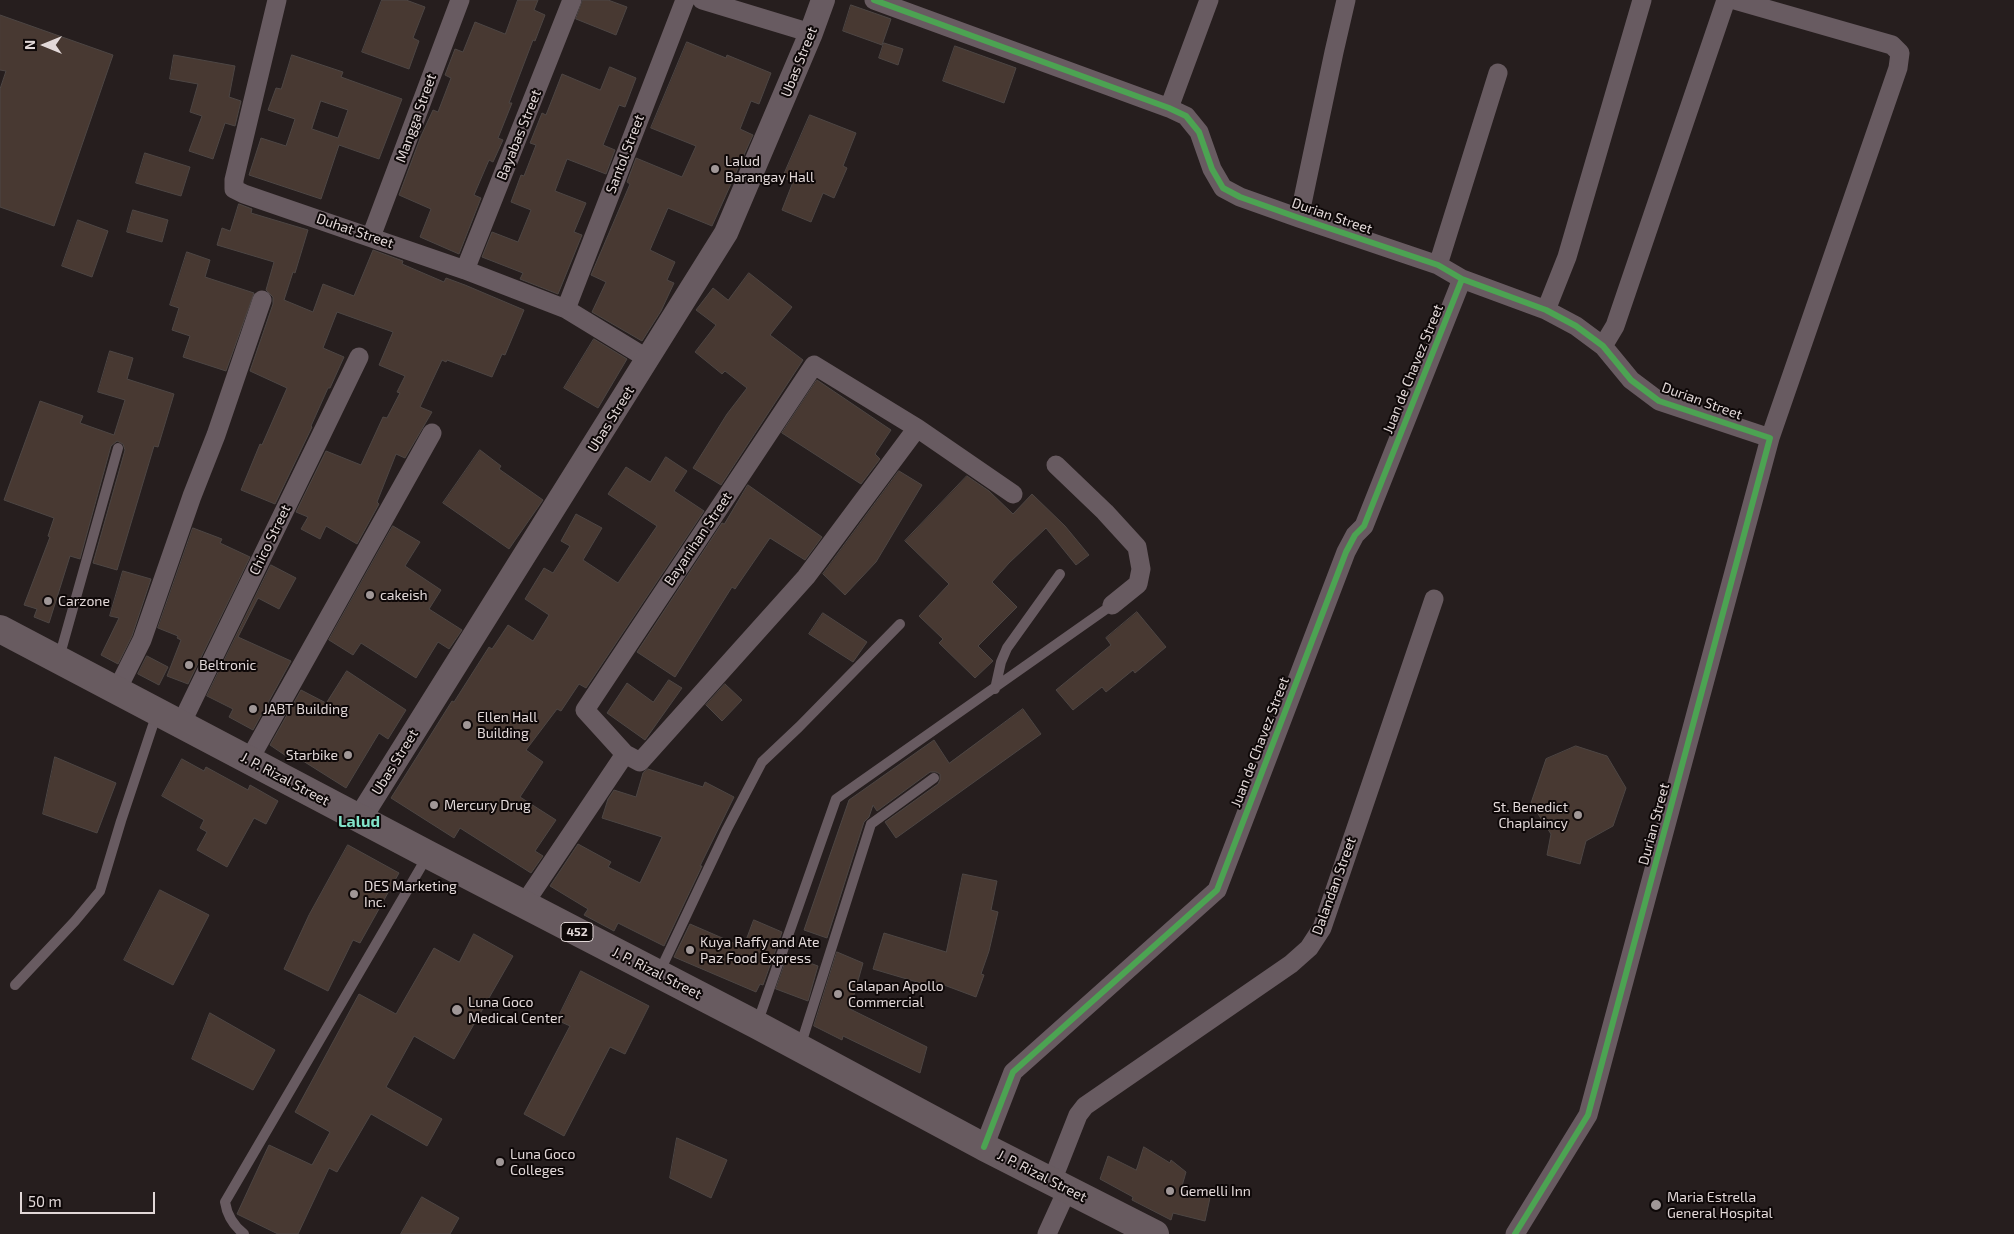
<!DOCTYPE html>
<style>
body{margin:0}
#map{position:relative;width:2014px;height:1234px;overflow:hidden;background:#261e1e;font-family:"Exo 2",sans-serif}
canvas{display:block}
.north{position:absolute;left:20px;top:20px;width:50px;height:50px;-webkit-text-stroke:4px #0e0808;paint-order:stroke;rotate:270deg;font-size:14px;font-weight:700;line-height:20px;text-align:center;color:#e2d8d8}
.north::after{content:'';display:block;margin:auto;width:18px;height:22px;background:#e2d8d8;clip-path:polygon(50% 0,100% 100%,50% 72%,0 100%)}
.scale{position:absolute;left:20px;top:1192px;width:135px;height:22px;box-sizing:border-box;border:2px solid #e2d8d8;border-top:0;padding-left:6px;font-size:15px;line-height:18px;white-space:nowrap;color:#e2d8d8;-webkit-text-stroke:4px #0e0808;paint-order:stroke}
</style>
<div id="map">
<canvas width="2014" height="1234"></canvas>
<div class="north">N</div>
<div class="scale">50 m</div>
</div>
<script>
const c = document.querySelector('canvas').getContext('2d');
c.lineJoin = 'round';
function paint(path, color) {
  c.fillStyle = color;
  c.fill(path, 'evenodd');
}
function stroke(path, color, width, dash) {
  c.strokeStyle = color;
  c.lineWidth = width;
  c.lineCap = dash ? 'butt' : 'round';
  c.setLineDash(dash || []);
  c.stroke(path);
}
function label(font, color, halo, rows, align = 'center') {
  c.font = font + ' "Exo 2",sans-serif';
  c.lineWidth = 4;
  c.setLineDash([]);
  c.textBaseline = 'middle';
  c.strokeStyle = halo;
  c.fillStyle = color;
  for (const [text, x, y, turn = 0] of rows) {
    c.save();
    c.translate(x, y);
    c.rotate((+turn || 0) * Math.PI / 180);
    c.textAlign = isNaN(turn) ? turn : align;
    if (halo) c.strokeText(text, 0, 0);
    c.fillText(text, 0, 0);
    c.restore();
  }
}
const building = new Path2D(`
 M 382,0 L 406,0 L 425,7 L 413,38 L 419,41 L 409,69 L 362,52 Z
 M 518,0 L 538,0 L 534,10 L 545,15 L 535,41 L 533,40 L 509,103 L 512,103 L 498,138 L 503,140 L 493,162 L 489,160 L 474,195 L 481,198 L 459,254 L 420,237 L 431,209 L 399,195 L 421,136 L 433,110 L 438,112 L 451,78 L 445,75 L 455,49 L 463,52 L 475,22 L 505,34 Z
 M 583,0 L 608,0 L 627,7 L 616,35 L 576,19 Z
 M 851,5 L 891,19 L 882,45 L 843,31 Z
 M 0,15 L 113,55 L 54,226 L 0,207 L 0,89 L 6,71 L 0,70 Z
 M 687,42 L 726,58 L 727,55 L 771,73 L 759,104 L 751,101 L 740,129 L 753,135 L 712,226 L 668,208 L 650,250 L 675,262 L 667,280 L 674,283 L 661,311 L 642,341 L 592,312 L 606,282 L 591,275 L 630,184 L 627,182 L 636,158 L 682,177 L 696,146 L 651,128 Z
 M 884,43 L 903,49 L 898,65 L 879,58 Z
 M 955,46 L 1016,68 L 1004,103 L 943,81 Z
 M 174,55 L 235,66 L 229,97 L 241,101 L 235,126 L 225,123 L 213,159 L 189,151 L 202,116 L 190,112 L 198,84 L 170,79 Z
 M 292,55 L 343,72 L 341,77 L 402,99 L 379,159 L 339,145 L 321,199 L 249,175 L 261,138 L 286,146 L 295,119 L 268,110 L 276,88 L 281,89 ZM 321,101 L 348,110 L 338,138 L 312,129 Z
 M 610,67 L 636,78 L 625,107 L 619,105 L 603,145 L 615,150 L 606,174 L 567,159 L 555,191 L 586,203 L 574,232 L 582,235 L 558,294 L 520,279 L 523,273 L 482,257 L 492,232 L 518,242 L 531,210 L 511,202 L 521,175 L 524,176 L 536,145 L 530,143 L 542,113 L 546,115 L 562,74 L 600,90 Z
 M 810,115 L 856,133 L 843,166 L 847,168 L 834,198 L 823,193 L 811,222 L 782,210 L 793,182 L 783,177 Z
 M 145,153 L 190,167 L 181,196 L 136,183 Z
 M 239,204 L 252,209 L 251,213 L 308,230 L 295,273 L 293,272 L 284,300 L 313,312 L 323,284 L 354,296 L 373,250 L 403,261 L 402,264 L 444,282 L 446,278 L 465,285 L 524,310 L 505,355 L 502,354 L 492,377 L 447,360 L 446,362 L 442,360 L 420,407 L 432,412 L 405,458 L 396,454 L 377,502 L 379,504 L 357,544 L 326,526 L 320,539 L 301,529 L 308,517 L 296,512 L 326,451 L 361,465 L 383,417 L 387,418 L 400,393 L 397,392 L 405,376 L 379,365 L 393,332 L 337,312 L 323,348 L 344,357 L 330,388 L 328,388 L 311,426 L 312,427 L 275,504 L 241,490 L 260,444 L 262,445 L 287,388 L 250,371 L 273,304 L 273,297 L 266,290 L 274,262 L 217,245 L 222,228 L 230,231 Z
 M 133,210 L 168,220 L 162,242 L 127,232 Z
 M 78,220 L 108,231 L 92,277 L 62,266 Z
 M 187,252 L 210,260 L 205,277 L 254,293 L 226,371 L 183,357 L 190,336 L 172,330 L 179,308 L 170,305 Z
 M 749,273 L 792,307 L 770,335 L 803,360 L 721,485 L 693,468 L 727,414 L 747,388 L 725,371 L 722,374 L 695,352 L 716,325 L 696,310 L 713,288 L 728,300 Z
 M 594,339 L 627,359 L 598,408 L 564,388 Z
 M 110,351 L 133,358 L 127,379 L 174,394 L 158,447 L 154,446 L 117,570 L 93,563 L 125,450 L 123,444 L 117,441 L 111,446 L 80,559 L 70,556 L 49,623 L 34,617 L 37,609 L 24,605 L 50,537 L 48,536 L 54,518 L 4,500 L 40,401 L 83,416 L 80,423 L 114,435 L 125,400 L 98,392 Z
 M 817,380 L 891,430 L 875,454 L 880,459 L 861,484 L 782,433 Z
 M 480,450 L 501,466 L 499,469 L 543,500 L 509,549 L 443,503 Z
 M 666,457 L 687,471 L 674,491 L 704,511 L 586,688 L 579,684 L 561,711 L 557,709 L 526,750 L 543,762 L 520,797 L 556,820 L 535,851 L 543,856 L 531,873 L 460,828 L 454,838 L 391,798 L 452,701 L 454,702 L 489,647 L 492,649 L 508,625 L 533,641 L 549,615 L 525,599 L 544,568 L 553,573 L 570,546 L 561,541 L 576,514 L 602,528 L 583,560 L 618,583 L 657,526 L 608,494 L 626,467 L 650,482 Z
 M 899,471 L 922,485 L 876,562 L 845,595 L 823,574 Z
 M 967,476 L 989,491 L 1013,514 L 1032,494 L 1065,526 L 1089,555 L 1076,565 L 1046,528 L 1009,563 L 992,582 L 1017,607 L 978,646 L 993,661 L 975,678 L 939,643 L 943,639 L 919,616 L 949,584 L 905,541 Z
 M 748,485 L 822,537 L 805,560 L 770,538 L 735,589 L 732,587 L 675,677 L 637,652 L 722,523 L 724,524 Z
 M 393,526 L 420,542 L 405,566 L 441,590 L 429,609 L 462,630 L 449,649 L 438,642 L 416,678 L 361,643 L 353,655 L 329,640 Z
 M 193,528 L 222,539 L 220,543 L 250,557 L 188,684 L 167,676 L 181,640 L 177,638 L 178,636 L 158,628 Z
 M 271,565 L 296,578 L 279,609 L 258,598 L 238,637 L 291,661 L 253,730 L 229,717 L 233,709 L 207,696 Z
 M 123,571 L 151,579 L 132,636 L 118,664 L 101,655 L 119,618 L 110,616 Z
 M 1137,612 L 1166,647 L 1135,673 L 1133,670 L 1106,692 L 1102,687 L 1073,710 L 1056,690 L 1111,645 L 1106,638 Z
 M 823,613 L 867,642 L 853,662 L 809,634 Z
 M 147,656 L 168,667 L 159,685 L 138,674 Z
 M 347,671 L 406,710 L 388,739 L 379,733 L 346,788 L 292,754 L 289,758 L 270,745 L 301,690 L 326,703 Z
 M 669,680 L 682,688 L 645,740 L 607,713 L 627,683 L 653,702 Z
 M 725,684 L 742,700 L 722,721 L 706,705 Z
 M 1023,709 L 1041,734 L 896,838 L 885,822 L 938,784 L 940,780 L 940,774 L 936,772 L 930,772 L 877,811 L 873,805 L 869,817 L 864,822 L 827,938 L 804,930 L 849,800 L 934,740 L 949,763 Z
 M 1576,746 L 1607,756 L 1626,788 L 1613,826 L 1586,841 L 1580,864 L 1547,855 L 1551,834 L 1531,803 L 1546,759 Z
 M 55,757 L 116,783 L 97,833 L 43,814 Z
 M 182,759 L 204,771 L 206,767 L 248,790 L 250,785 L 278,801 L 266,824 L 254,818 L 227,867 L 197,850 L 207,832 L 200,828 L 204,820 L 162,796 Z
 M 648,769 L 703,787 L 705,782 L 734,797 L 700,866 L 702,866 L 664,946 L 618,923 L 614,931 L 584,915 L 588,909 L 550,886 L 578,844 L 611,862 L 608,867 L 640,883 L 662,837 L 602,818 L 608,799 L 614,790 L 636,797 L 643,773 Z
 M 348,845 L 399,873 L 360,943 L 353,940 L 328,991 L 284,969 L 309,915 Z
 M 963,874 L 997,881 L 991,910 L 998,912 L 989,951 L 981,974 L 984,975 L 976,997 L 936,982 L 934,987 L 873,969 L 884,933 L 946,952 Z
 M 160,890 L 209,915 L 173,985 L 124,960 Z
 M 754,920 L 782,932 L 763,985 L 760,984 L 756,992 L 674,957 L 690,924 L 743,947 Z
 M 474,934 L 513,956 L 454,1059 L 414,1036 L 386,1087 L 442,1119 L 427,1146 L 371,1114 L 337,1172 L 329,1168 L 298,1234 L 278,1234 L 237,1214 L 269,1145 L 312,1165 L 330,1132 L 295,1112 L 359,994 L 396,1014 L 434,948 L 459,962 Z
 M 837,952 L 863,963 L 850,1009 L 927,1047 L 920,1073 L 843,1036 L 842,1040 L 814,1026 Z
 M 788,955 L 818,966 L 808,1001 L 776,989 Z
 M 581,971 L 649,1006 L 625,1054 L 610,1047 L 564,1136 L 524,1114 L 570,1026 L 557,1020 Z
 M 210,1013 L 275,1050 L 253,1090 L 192,1059 Z
 M 677,1138 L 727,1160 L 711,1198 L 670,1178 Z
 M 1144,1147 L 1170,1163 L 1171,1160 L 1186,1172 L 1182,1186 L 1211,1193 L 1205,1221 L 1173,1213 L 1171,1220 L 1132,1200 L 1133,1197 L 1100,1179 L 1108,1156 L 1136,1170 Z
 M 422,1197 L 459,1218 L 450,1234 L 401,1234 Z`);
paint(building, '#483932');
stroke(building, '#4d4644', 1);
stroke(new Path2D(`
 M 59,658 L 118,448
 M 995,689 L 1001,662 L 1007,648 L 1060,574
 M 659,973 L 727,829 L 762,762 L 799,727 L 900,624
 M 15,985 L 75,921 L 100,891 L 121,821 L 157,713
 M 757,1024 L 836,799 L 1112,605
 M 800,1047 L 871,824 L 934,778
 M 244,1234 C 234,1226 227,1215 225,1202 L 428,855`), '#685b61', 10);
stroke(new Path2D(`
 M 277,0 L 234,180 L 234,189 L 244,194 L 465,270 L 566,309 L 648,359
 M 702,0 L 811,33
 M 874,0 L 1169,108 L 1186,116 L 1199,132 L 1212,169 L 1223,188 L 1240,197 L 1299,218 L 1438,265 L 1462,279 L 1546,310 L 1576,326 L 1603,346 L 1631,380 L 1659,401 L 1770,438 L 1588,1115 L 1515,1234
 M 1735,0 L 1892,45 L 1900,53 L 1898,68 L 1770,438
 M 1169,108 L 1209,0
 M 1299,218 L 1334,52 L 1346,0
 M 371,237 L 460,0
 M 1438,265 L 1498,73
 M 465,270 L 572,0
 M 566,309 L 685,0
 M 1546,310 L 1567,257 L 1642,0
 M 1603,346 L 1615,326 L 1726,0
 M 1056,465 L 1105,512 L 1137,547 L 1141,569 L 1138,584 L 1112,605
 M 117,690 L 142,640 L 192,496 L 216,435 L 262,300
 M 181,724 L 359,357
 M 625,754 L 640,762 L 806,577 L 917,428
 M 249,760 L 432,433
 M 524,904 L 625,754 L 585,710 L 814,365 L 917,428 L 1013,494
 M 984,1147 L 1013,1072 L 1217,890 L 1346,552 L 1355,535 L 1364,526 L 1462,279
 M 1052,1181 L 1078,1115 L 1085,1106 L 1291,964 L 1309,948 L 1322,928 L 1434,599
 M 1047,1234 L 1068,1188`), '#685b61', 19);
stroke(new Path2D(`
 M 360,818 L 726,233 L 811,33 L 823,0`), '#685b61', 24);
stroke(new Path2D(`
 M 0,629 L 429,855 L 757,1025 L 984,1147 L 1155,1234`), '#685b60', 28);
stroke(new Path2D(`
 M 874,0 L 1169,108 L 1186,116 L 1199,132 L 1212,169 L 1223,188 L 1240,197 L 1299,218 L 1438,265 L 1462,279 L 1546,310 L 1576,326 L 1603,346 L 1631,380 L 1659,401 L 1770,438 L 1588,1115 L 1515,1234
 M 984,1147 L 1013,1072 L 1217,890 L 1346,552 L 1355,535 L 1364,526 L 1462,279`), '#4ca352', 6);
for (const [x, y, r, color] of [
 [715,169,5,"#a09797"],
 [370,595,5,"#a09797"],
 [48,601,5,"#a09797"],
 [189,665,5,"#a09797"],
 [253,709,5,"#a09797"],
 [467,725,5,"#a09797"],
 [348,755,5,"#a09797"],
 [434,805,5,"#a09797"],
 [1578,815,5,"#a09797"],
 [354,894,5,"#a09797"],
 [690,950,5,"#a09797"],
 [838,994,5,"#a09797"],
 [457,1010,6,"#a09797"],
 [500,1162,5,"#a09797"],
 [1170,1191,5,"#a09797"],
 [1656,1205,6,"#a09797"]
]) {
  const dot = new Path2D();
  dot.arc(x, y, r, 0, 2 * Math.PI);
  c.fillStyle = color;
  c.fill(dot);
  stroke(dot, '#0e0808', 2);
}
for (const [x, y, w] of [
 [577,932,32]
]) {
  const box = new Path2D();
  box.roundRect(x - w / 2, y - 9.5, w, 19, 4);
  c.fillStyle = '#0e0808';
  c.fill(box);
  stroke(box, '#e2d8d8', 1);
}
label('bold 12px', '#e2d8d8', null, [
 ["452",577,932]
]);
label('14px', '#e2d8d8', '#0e0808', [
 ["Ubas Street",799,62,-68],
 ["Mangga Street",416,118,-70],
 ["Bayabas Street",519,135,-68],
 ["Santol Street",625,154,-69],
 ["Durian Street",1332,216,19],
 ["Duhat Street",355,231,19],
 ["Juan de Chavez Street",1413,369,-68],
 ["Durian Street",1702,401,20],
 ["Ubas Street",611,419,-58],
 ["Bayanihan Street",698,539,-56],
 ["Chico Street",270,540,-64],
 ["Juan de Chavez Street",1260,742,-69],
 ["Ubas Street",395,762,-58],
 ["J. P. Rizal Street",285,779,28],
 ["Durian Street",1654,824,-75],
 ["Dalandan Street",1334,886,-70],
 ["J. P. Rizal Street",657,973,27],
 ["J. P. Rizal Street",1042,1176,27]
]);
label('14px', '#e2d8d8', '#0e0808', [
 ["Lalud",725,161],
 ["Barangay Hall",725,177],
 ["cakeish",380,595],
 ["Carzone",58,601],
 ["Beltronic",199,665],
 ["JABT Building",263,709],
 ["Ellen Hall",477,717],
 ["Building",477,733],
 ["Starbike",338,755,"right"],
 ["Mercury Drug",444,805],
 ["St. Benedict",1568,807,"right"],
 ["Chaplaincy",1568,823,"right"],
 ["DES Marketing",364,886],
 ["Inc.",364,902],
 ["Kuya Raffy and Ate",700,942],
 ["Paz Food Express",700,958],
 ["Calapan Apollo",848,986],
 ["Commercial",848,1002],
 ["Luna Goco",468,1002],
 ["Medical Center",468,1018],
 ["Luna Goco",510,1154],
 ["Colleges",510,1170],
 ["Gemelli Inn",1180,1191],
 ["Maria Estrella",1667,1197],
 ["General Hospital",1667,1213]
], 'left');
label('bold 16px', '#82e3c9', '#0e0808', [
 ["Lalud",359,822]
]);
</script>
